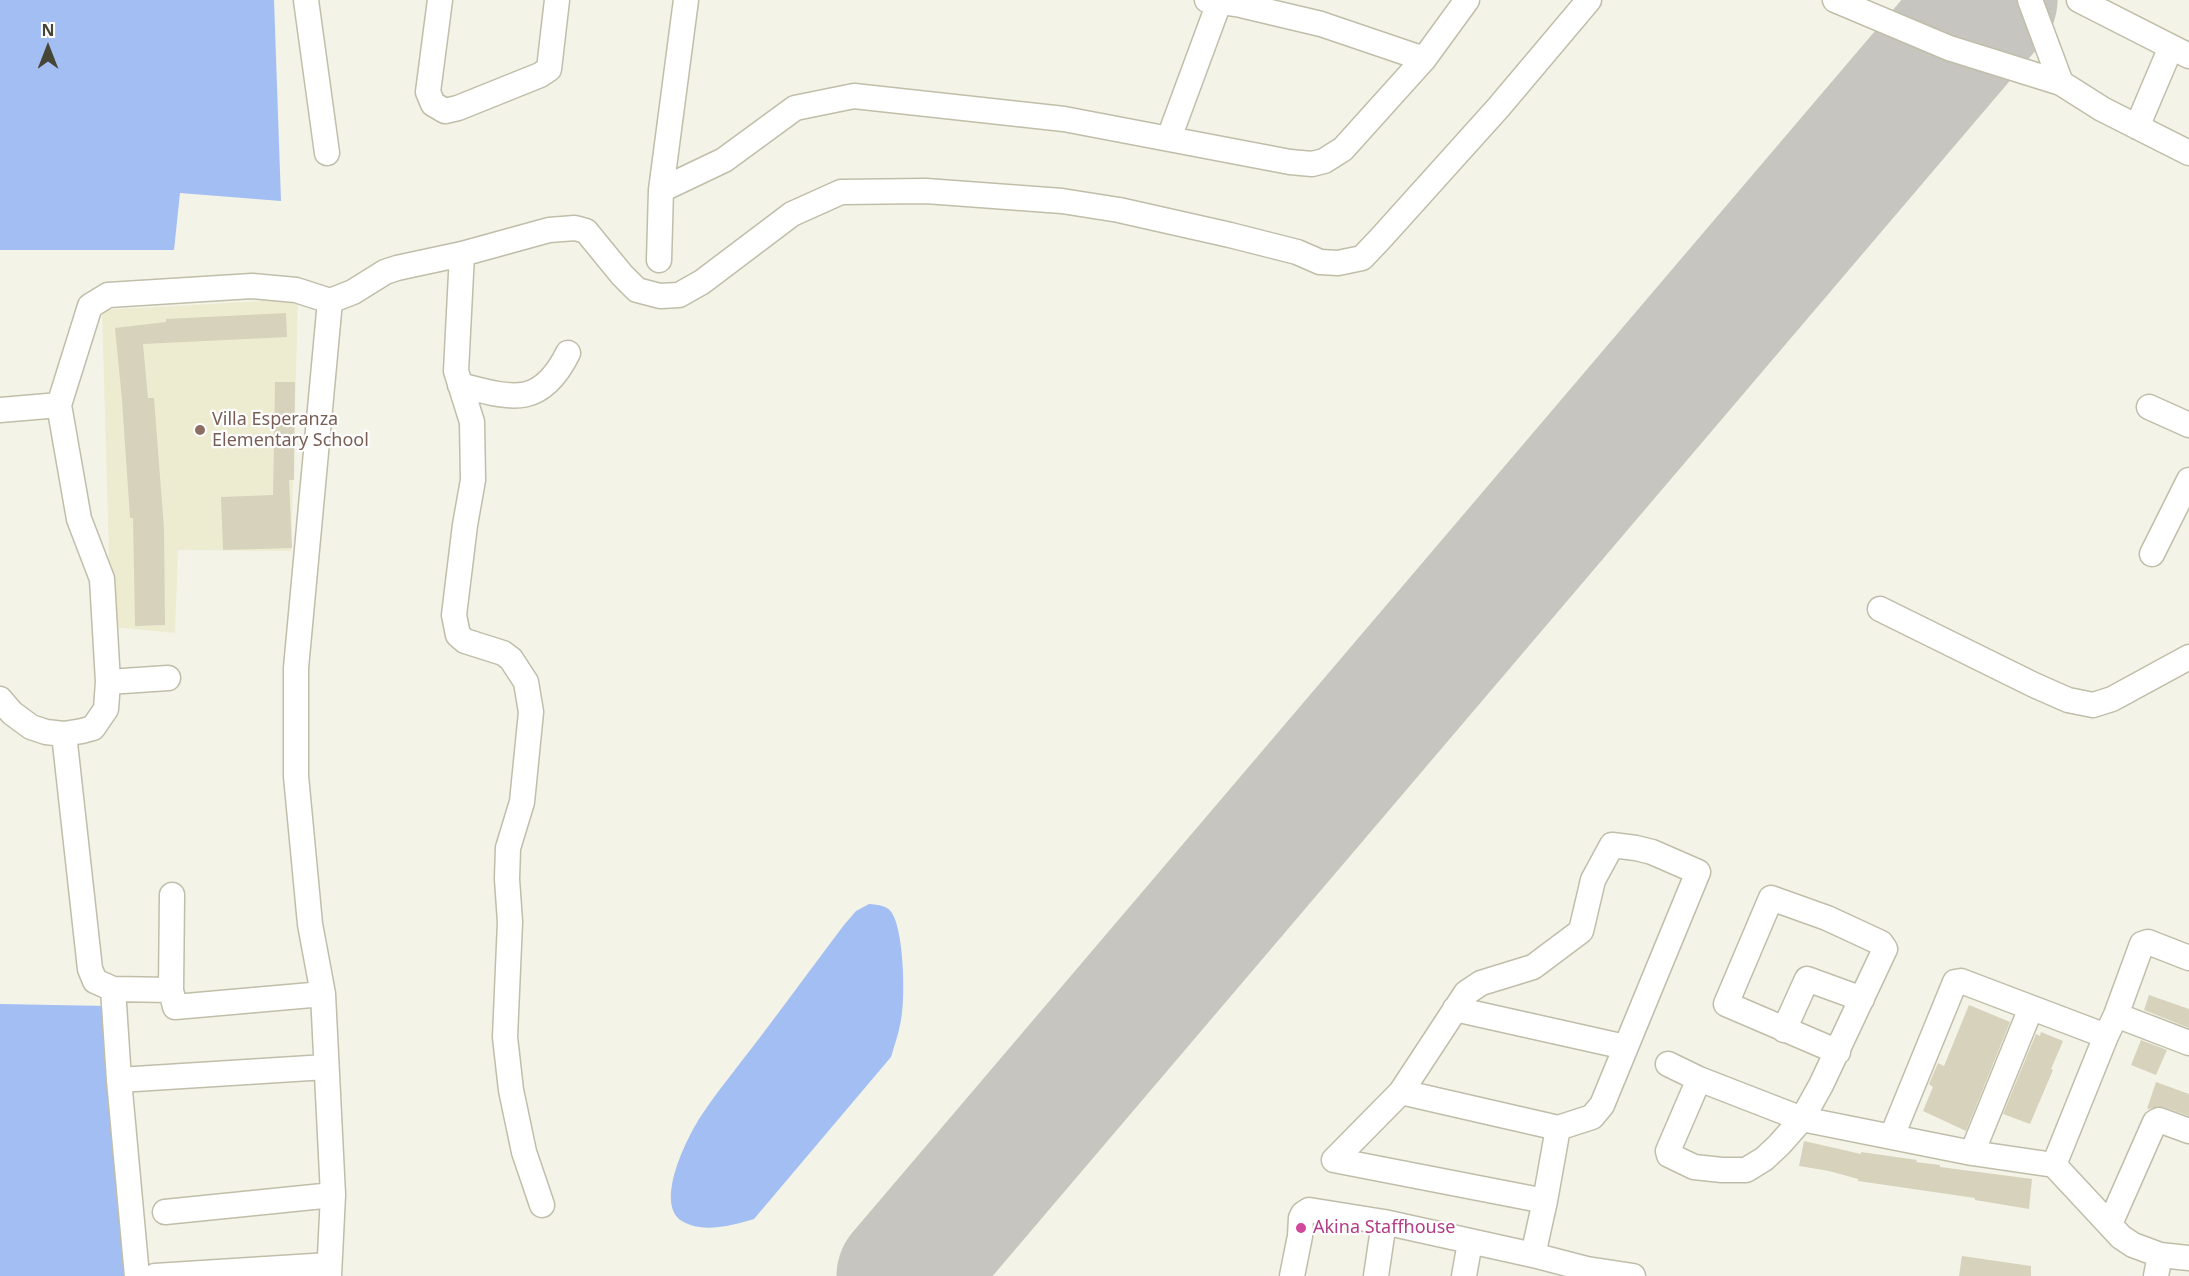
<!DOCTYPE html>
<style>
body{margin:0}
#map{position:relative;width:2189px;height:1276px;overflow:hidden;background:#f4f3e7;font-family:"Noto Sans",sans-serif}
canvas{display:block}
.north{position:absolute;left:18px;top:18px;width:60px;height:60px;-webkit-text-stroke:4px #fff;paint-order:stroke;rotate:0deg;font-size:16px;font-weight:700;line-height:24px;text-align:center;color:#474536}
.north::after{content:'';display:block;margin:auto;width:21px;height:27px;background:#474536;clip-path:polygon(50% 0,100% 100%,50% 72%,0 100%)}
</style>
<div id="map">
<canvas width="2189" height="1276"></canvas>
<div class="north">N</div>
</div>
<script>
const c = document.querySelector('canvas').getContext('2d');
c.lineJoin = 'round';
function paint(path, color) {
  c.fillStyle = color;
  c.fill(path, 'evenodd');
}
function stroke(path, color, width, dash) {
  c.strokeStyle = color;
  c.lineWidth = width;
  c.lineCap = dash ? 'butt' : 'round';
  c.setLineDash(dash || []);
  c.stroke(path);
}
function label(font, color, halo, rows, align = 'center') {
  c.font = font + ' "Noto Sans",sans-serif';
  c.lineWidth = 4.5;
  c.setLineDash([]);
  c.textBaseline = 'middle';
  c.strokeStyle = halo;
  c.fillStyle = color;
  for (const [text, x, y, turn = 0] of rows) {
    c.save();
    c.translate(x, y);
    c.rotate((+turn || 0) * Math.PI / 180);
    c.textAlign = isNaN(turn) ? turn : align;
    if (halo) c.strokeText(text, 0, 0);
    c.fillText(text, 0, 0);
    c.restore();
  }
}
paint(new Path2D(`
 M 298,299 L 291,551 L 178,550 L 175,633 L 111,627 L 102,310 Z`), '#edecd1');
paint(new Path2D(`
 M 0,0 L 274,0 L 281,201 L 180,193 L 174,250 L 0,250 Z
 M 869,904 C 878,905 889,905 893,915 C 904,935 906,1003 900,1025 C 898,1036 894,1046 891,1057 L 754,1219 C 733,1225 703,1234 682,1221 C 653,1203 689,1133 703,1113 C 722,1085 744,1059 764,1032 C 791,996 817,961 844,925 L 856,911 Z
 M 0,1004 L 107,1006 L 130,1276 L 0,1276 Z`), '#a2bef2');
stroke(new Path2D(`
 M 904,1276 L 1990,0`), '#c6c5bf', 135);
paint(new Path2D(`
 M 286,313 L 287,337 L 143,344 L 148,398 L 154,398 L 164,529 L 165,625 L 135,626 L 133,518 L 130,518 L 122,400 L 115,328 L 166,322 L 166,319 Z
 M 275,382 L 295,382 L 294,480 L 289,480 L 292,548 L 223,550 L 221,497 L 273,495 Z
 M 2149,995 L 2189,1009 L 2189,1028 L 2144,1010 Z
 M 1969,1005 L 2010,1022 L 1966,1131 L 1923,1111 L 1933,1087 L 1929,1084 L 1938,1063 L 1944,1066 Z
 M 2041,1032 L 2063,1041 L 2051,1069 L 2053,1070 L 2030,1124 L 2003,1114 L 2036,1034 L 2040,1036 Z
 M 2141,1040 L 2167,1050 L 2156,1075 L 2131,1065 Z
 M 2156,1082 L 2189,1094 L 2189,1116 L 2163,1107 L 2147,1109 Z
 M 1804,1141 L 1861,1154 L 1861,1152 L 1917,1160 L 1916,1162 L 1940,1165 L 1940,1167 L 2032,1179 L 2029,1209 L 1975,1200 L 1975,1198 L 1858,1181 L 1858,1179 L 1829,1171 L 1799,1166 Z
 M 1962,1256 L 2031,1266 L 2031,1276 L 1959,1276 Z`), '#d6d2bc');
const minor = new Path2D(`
 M 306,0 L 327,153
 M 440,0 L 428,92 L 433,104 L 445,111 L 458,108 L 540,75 L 549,69 L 557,0
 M 1207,0 L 1241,5 L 1321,24 L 1424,59
 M 1835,0 L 1949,48 L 2061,83 L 2102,109 L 2189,153
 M 2030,0 L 2061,83
 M 2079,0 L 2189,56
 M 2137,127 L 2171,47
 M 1169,138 L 1220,0
 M 661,190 L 724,160 L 795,108 L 854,96 L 1064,119 L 1290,162 L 1312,164 L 1324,161 L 1343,149 L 1424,59 L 1467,0
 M 462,254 L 456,371 L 472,422 L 473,480 L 465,525 L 454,615 L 458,635 L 465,641 L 503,653 L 511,659 L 526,682 L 531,712 L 522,802 L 508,848 L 507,879 L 510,922 L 505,1037 L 511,1090 L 524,1152 L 542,1205
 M 659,260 L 661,190 L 686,0
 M 460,385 C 511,398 540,409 568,353
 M 2149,407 L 2189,425
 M 0,410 L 59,405
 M 2152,554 L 2189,480
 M 1880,609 L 2034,685 L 2068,700 L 2093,705 L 2112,699 L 2189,657
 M 108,682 L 168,678
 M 0,699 L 12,713 L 31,727 L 46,732 L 64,734 L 82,731 L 93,728 L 106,709 L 108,682 L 102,579 L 79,519 L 59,405 L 90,306 L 108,295 L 252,286 L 296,290 L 330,301 L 353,292 L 385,272 L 397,268 L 462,254 L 549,230 L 575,228 L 586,231 L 622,275 L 637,290 L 660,296 L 679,295 L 702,282 L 792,214 L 841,192 L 926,191 L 1062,201 L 1119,210 L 1230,235 L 1297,252 L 1320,262 L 1338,263 L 1362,258 L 1381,238 L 1498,108 L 1589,0
 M 64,734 L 90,969 L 95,981 L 113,989 L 171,990
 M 172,895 L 171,990 L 175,1007 L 323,994
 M 113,989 L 119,1080 L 137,1276
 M 1455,1009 L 1625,1047
 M 2116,1015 L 2189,1043
 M 1784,1030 L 1807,979 L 1862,999
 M 1668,1064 L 1699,1079 L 1802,1119 L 1972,1153 L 2054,1165 L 2121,1237 L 2133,1245 L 2160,1255 L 2156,1276
 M 1699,1079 L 1668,1151 L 1669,1155 L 1694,1167 L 1722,1170 L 1746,1170 L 1764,1159 L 1779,1145 L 1802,1119 L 1821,1085 L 1885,949 L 1881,943 L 1827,918 L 1771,898 L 1726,1004 L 1838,1052
 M 119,1080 L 326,1067
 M 1401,1092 L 1558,1128
 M 1892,1136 L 1955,982 L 1961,981 L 2106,1036
 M 1972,1153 L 2031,1008
 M 1334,1160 L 1401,1092 L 1466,993 L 1481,983 L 1533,967 L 1581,931 L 1593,880 L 1612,845 L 1636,848 L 1652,852 L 1698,872 L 1602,1105 L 1592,1117 L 1558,1128 L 1545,1201 L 1533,1255
 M 1334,1160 L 1545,1201
 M 2054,1165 L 2106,1036 L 2116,1015 L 2142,944 L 2148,942 L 2189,958
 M 165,1212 L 333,1195
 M 2110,1224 L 2155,1122 L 2159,1120 L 2189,1131
 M 2160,1255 L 2189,1258
 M 155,1276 L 329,1265
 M 329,1276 L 333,1195 L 323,994 L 310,924 L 296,776 L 296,668 L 330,301
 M 1292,1276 L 1300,1236 L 1301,1218 L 1303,1214 L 1309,1210 L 1384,1222 L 1533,1255 L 1587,1269 L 1633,1276
 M 1376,1276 L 1384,1222
 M 1464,1276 L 1470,1242`);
stroke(minor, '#c0bea9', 27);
stroke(minor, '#fff', 24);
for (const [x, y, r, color] of [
 [200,430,6,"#8d6e63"],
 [1301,1228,6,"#d1479c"]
]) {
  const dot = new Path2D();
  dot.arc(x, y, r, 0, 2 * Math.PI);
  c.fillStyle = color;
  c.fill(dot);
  stroke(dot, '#fff', 2);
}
label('18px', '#785e54', '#fff', [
 ["Villa Esperanza",212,420],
 ["Elementary School",212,441]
], 'left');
label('18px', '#b23c85', '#fff', [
 ["Akina Staffhouse",1313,1228]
], 'left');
</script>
